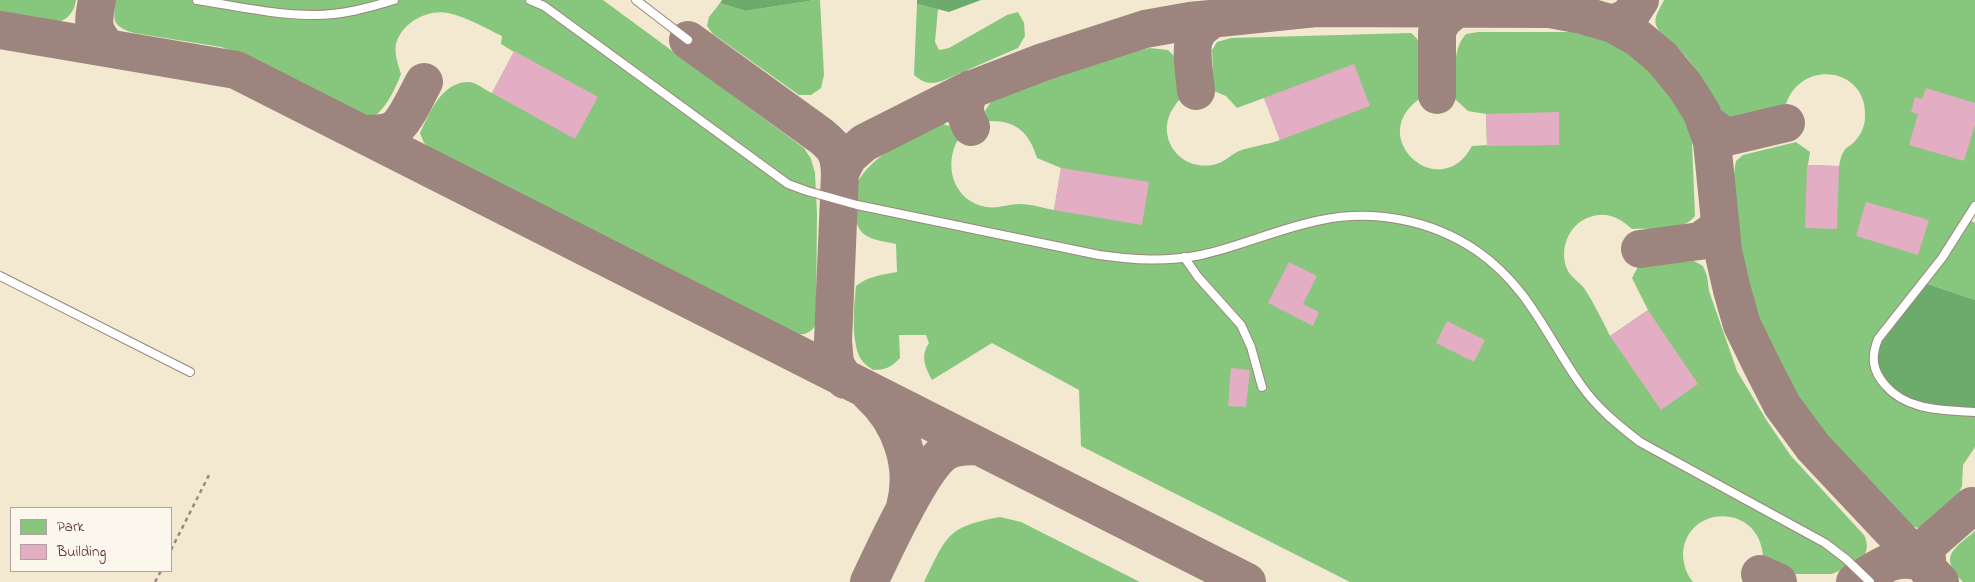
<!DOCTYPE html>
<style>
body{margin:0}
#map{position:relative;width:1975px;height:582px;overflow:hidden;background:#f2e9d0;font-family:"Indie Flower",sans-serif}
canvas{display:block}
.legend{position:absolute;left:10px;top:507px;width:162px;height:65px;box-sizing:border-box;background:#fbf7ec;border:1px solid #b4a19f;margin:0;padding:6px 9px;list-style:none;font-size:15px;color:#4a1f2b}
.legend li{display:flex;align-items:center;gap:10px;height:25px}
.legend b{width:25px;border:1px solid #b4a19f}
</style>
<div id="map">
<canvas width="1975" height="582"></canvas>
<ul class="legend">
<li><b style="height:14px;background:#87c67d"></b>Park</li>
<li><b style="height:14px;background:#e3adc4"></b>Building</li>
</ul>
</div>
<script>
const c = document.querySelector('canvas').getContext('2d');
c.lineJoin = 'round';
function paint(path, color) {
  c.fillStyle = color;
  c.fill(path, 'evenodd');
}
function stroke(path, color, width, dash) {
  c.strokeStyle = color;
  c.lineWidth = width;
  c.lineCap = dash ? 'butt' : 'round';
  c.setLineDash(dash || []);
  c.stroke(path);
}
paint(new Path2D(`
 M 0,0 L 76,0 C 71,36 25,22 0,17 Z
 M 116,0 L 603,0 L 804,148 L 811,159 L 815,173 L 817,213 L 816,325 C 808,335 803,336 791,332 L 435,152 L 424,143 L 420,133 C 430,112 442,81 470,82 C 477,83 485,90 492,93 L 514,52 L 501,44 L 502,36 C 485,28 467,17 448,13 C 428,9 402,22 396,44 C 394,53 398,64 401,74 C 395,89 388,105 375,116 L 363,115 L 252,58 L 221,47 L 134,33 C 112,26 113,21 116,0 Z
 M 815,0 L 820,0 L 824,75 L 821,88 L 811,95 L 799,95 L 713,34 L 707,26 L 709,17 L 720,3 L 745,11 Z
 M 1664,0 L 1975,0 L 1975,206 L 1968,219 L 1975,223 L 1975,300 L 1922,282 L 1975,412 L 1975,447 L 1963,465 L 1962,486 L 1958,496 L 1925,524 L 1918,528 C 1901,523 1883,498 1870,485 C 1845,458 1820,430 1799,400 C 1769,357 1751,303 1741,252 C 1735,224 1730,190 1736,161 L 1743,155 L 1796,142 L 1810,152 L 1808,165 L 1839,166 C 1840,162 1841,155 1844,151 C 1845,148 1850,146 1852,144 C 1860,137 1865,127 1865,117 C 1868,68 1802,58 1786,104 L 1736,118 L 1729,117 L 1724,114 C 1709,93 1698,69 1680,50 C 1673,42 1659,35 1656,25 C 1653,17 1661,7 1664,0 Z
 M 917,4 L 938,9 L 935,42 L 939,50 L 949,48 L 1007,15 L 1018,12 L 1024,23 L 1025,36 L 1018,48 L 942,81 C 930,85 923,83 914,75 Z
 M 1478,32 L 1571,32 L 1602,39 L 1626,51 L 1647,68 L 1667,89 L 1683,112 L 1692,142 L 1695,216 C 1681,233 1652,228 1632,229 C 1620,218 1606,211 1590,217 C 1568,224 1558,251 1568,271 C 1572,278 1579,282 1584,288 C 1594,303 1602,320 1610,336 L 1648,310 L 1632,278 L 1639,265 L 1694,261 L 1703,266 L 1707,276 L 1709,291 L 1737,371 L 1767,421 L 1791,456 L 1864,535 C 1869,545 1867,551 1862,561 L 1832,574 L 1795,574 L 1763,562 C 1765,503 1687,502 1683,553 C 1683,563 1686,574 1693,582 L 1350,582 L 1081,446 L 1079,390 L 992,343 L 932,380 C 925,367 920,356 929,343 L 926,335 L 899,335 L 900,358 C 892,367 885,370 873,370 C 870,368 866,365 863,362 C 850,346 854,306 856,286 C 868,276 882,275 897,272 L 896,244 C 873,239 855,239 855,210 C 855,202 853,190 857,183 C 873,153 911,139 939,123 L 950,126 L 959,138 C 943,163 952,201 986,207 C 998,209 1008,204 1020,204 C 1031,204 1043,208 1054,210 L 1061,168 L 1037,158 C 1029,132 1016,120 988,121 L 985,111 L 990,103 L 1003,95 L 1112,56 L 1150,48 L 1168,50 L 1176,58 L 1180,99 C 1170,110 1164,123 1168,138 C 1174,160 1198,171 1219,163 C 1227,160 1232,154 1239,151 C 1252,146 1267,145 1280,140 L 1264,98 L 1237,108 L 1226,96 L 1214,91 L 1212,50 L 1217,42 L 1231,38 L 1411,33 C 1430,46 1423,78 1421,98 C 1363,136 1440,206 1472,146 L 1487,145 L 1486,114 L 1468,111 L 1455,99 C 1456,78 1451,50 1466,34 Z
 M 1000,517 L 1021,522 L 1140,582 L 924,582 C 947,536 946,527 1000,517 Z
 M 1975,531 L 1975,582 L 1963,582 C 1938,556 1953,550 1975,531 Z`), '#87c67d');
paint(new Path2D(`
 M 722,0 L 815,0 L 745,11 L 720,3 Z
 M 917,0 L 981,0 L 949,12 L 917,4 Z
 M 1922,282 L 1975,300 L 1975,412 L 1941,410 L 1901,399 L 1873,365 L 1878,339 Z`), '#6dab6c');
stroke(new Path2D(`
 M 97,0 C 93,23 91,30 108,48
 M 1613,24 L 1629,17 L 1640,0
 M 0,30 L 236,70 L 1247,582
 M 688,40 L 821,136 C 836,148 839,154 840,173 L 833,341 L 835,364 L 845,380
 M 1196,91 C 1195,77 1189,47 1196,35 C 1199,28 1207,23 1214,18
 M 1437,95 L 1437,32 C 1441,20 1447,16 1456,9
 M 1705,122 L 1723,135 L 1731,136 L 1786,123
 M 971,127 C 963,111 963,106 971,89
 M 365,134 C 375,134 385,134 393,130 C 405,123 417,94 424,82
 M 840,173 L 848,157 L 864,143 L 965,92 L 1043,62 L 1145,29 L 1190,21 L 1316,8 L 1550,9 L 1582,15 L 1613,24 L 1638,38 L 1662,58 L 1685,86 L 1702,113 L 1712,142 L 1723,251 L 1732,290 L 1742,325 L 1762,366 L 1782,405 L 1813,447 L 1940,582
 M 1640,249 L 1700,241 L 1714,231 L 1720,220
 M 870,394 C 901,422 916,466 905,507
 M 1928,570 L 1926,550 L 1931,542 L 1972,506
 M 1760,574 L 1778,582
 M 869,582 C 883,553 921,468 945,452 C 955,446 966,446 978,446
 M 1855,582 C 1879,569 1892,554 1920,562`), '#9e847e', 38);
paint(new Path2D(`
 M 514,51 L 598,97 L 575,139 L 492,93 Z
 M 1354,64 L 1370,106 L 1280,140 L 1264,98 Z
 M 1926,88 L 1975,103 L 1975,125 L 1964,161 L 1909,145 L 1918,114 L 1911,112 L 1915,97 L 1922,99 Z
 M 1559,112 L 1559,145 L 1487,146 L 1486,114 Z
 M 1807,165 L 1839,166 L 1837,229 L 1805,228 Z
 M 1061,168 L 1149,182 L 1142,225 L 1054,210 Z
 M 1866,202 L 1929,220 L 1918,255 L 1856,236 Z
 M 1289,262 L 1317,276 L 1303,304 L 1319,312 L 1313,326 L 1268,303 Z
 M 1648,310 L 1698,384 L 1661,410 L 1610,336 Z
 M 1447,321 L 1485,340 L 1474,362 L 1436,343 Z
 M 1231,368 L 1250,370 L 1246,407 L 1228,406 Z`), '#e3adc4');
const lane = new Path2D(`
 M 197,0 C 235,6 275,15 315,15 C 342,15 368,8 394,0
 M 530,0 L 544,6 L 788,184 L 807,191 L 857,205 L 1099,255 C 1134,260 1166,262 1201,255 C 1242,246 1280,228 1321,220 C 1374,209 1432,220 1477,251 C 1529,287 1546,336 1581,385 C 1597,408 1618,425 1640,442 L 1825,543 L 1846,559 L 1870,582
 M 636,0 L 688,40
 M 1975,206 L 1942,258 L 1878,339 C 1871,357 1872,370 1885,385 C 1907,411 1943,410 1975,412
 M 1184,257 L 1198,277 L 1241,325 L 1251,347 L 1262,387
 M 0,276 L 190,372`);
stroke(lane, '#9e847e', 10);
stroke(new Path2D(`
 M 171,550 L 210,473
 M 155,582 L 161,571`), '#9e847e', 2.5, [4, 4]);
stroke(lane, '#fff', 8);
</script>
